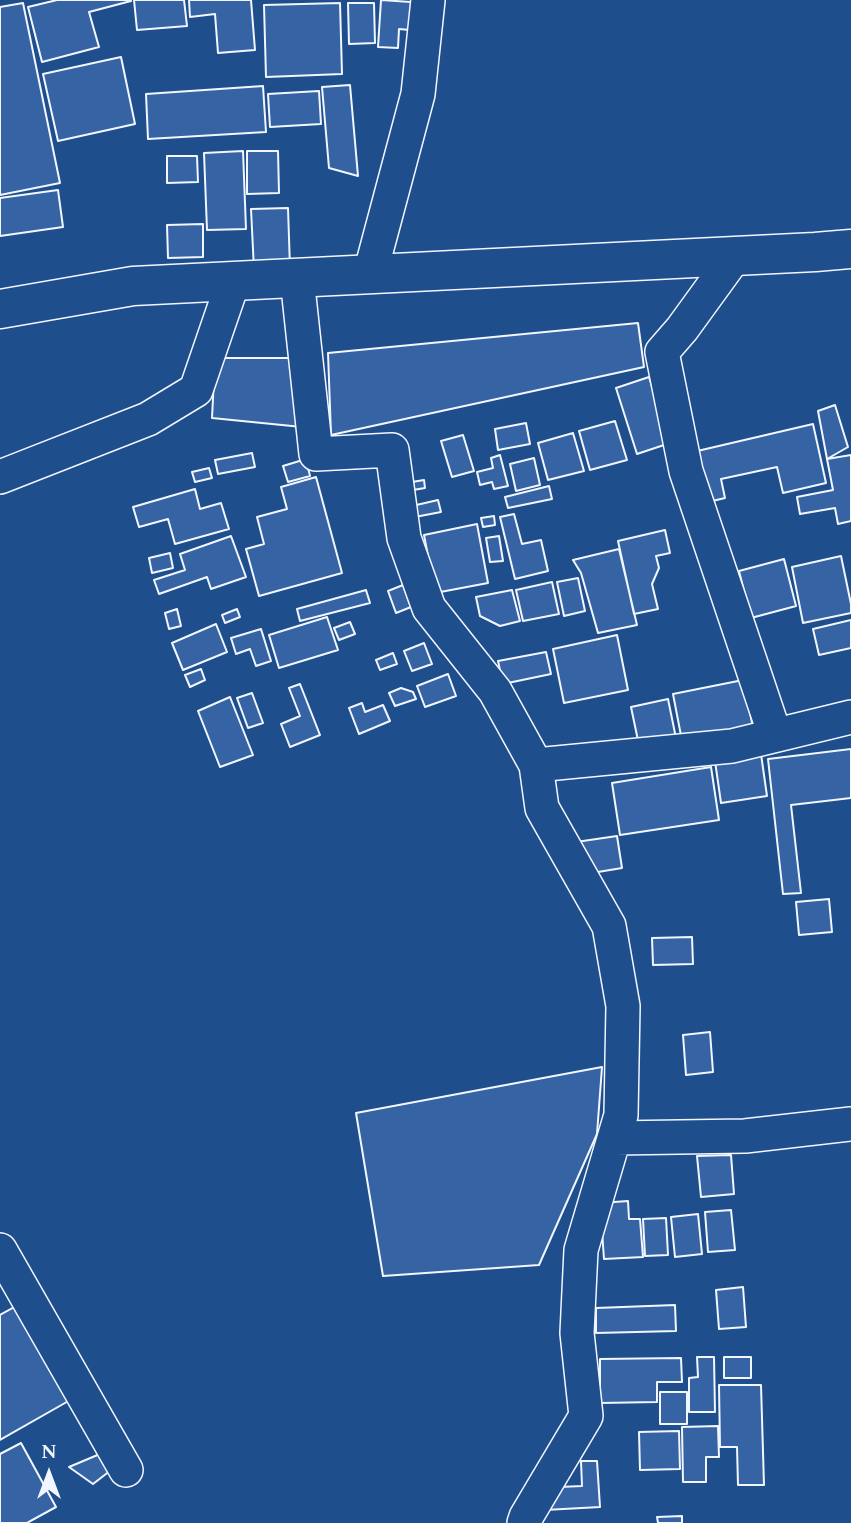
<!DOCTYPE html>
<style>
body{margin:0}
#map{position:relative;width:851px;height:1523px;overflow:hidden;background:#1f4e8c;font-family:Spectral,serif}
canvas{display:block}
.north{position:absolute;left:14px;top:1439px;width:70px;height:70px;-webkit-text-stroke:5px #1f4e8c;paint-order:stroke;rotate:0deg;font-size:19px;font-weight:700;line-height:28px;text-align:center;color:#f2f6ff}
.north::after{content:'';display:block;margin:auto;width:24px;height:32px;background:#f2f6ff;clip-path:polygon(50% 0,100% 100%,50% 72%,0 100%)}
</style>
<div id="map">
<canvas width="851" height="1523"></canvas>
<div class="north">N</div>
</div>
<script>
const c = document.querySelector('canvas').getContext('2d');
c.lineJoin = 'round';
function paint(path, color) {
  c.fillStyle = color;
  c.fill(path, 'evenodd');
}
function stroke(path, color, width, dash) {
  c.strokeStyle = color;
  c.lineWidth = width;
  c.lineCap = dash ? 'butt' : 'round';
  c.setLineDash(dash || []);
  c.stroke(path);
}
const building = new Path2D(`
 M 57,0 L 131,0 L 131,1 L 89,12 L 99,47 L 42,62 L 28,7 Z
 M 134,0 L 184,0 L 187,26 L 137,30 Z
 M 189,0 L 251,0 L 255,50 L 218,53 L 215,14 L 190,17 Z
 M 381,0 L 411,2 L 410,30 L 399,29 L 398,48 L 378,47 Z
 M 23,3 L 60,183 L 0,195 L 0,7 Z
 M 340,3 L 342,74 L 266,77 L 264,5 Z
 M 348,3 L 374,3 L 375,43 L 349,44 Z
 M 121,57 L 135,124 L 58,141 L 43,74 Z
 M 350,85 L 358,176 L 329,168 L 322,87 Z
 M 263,86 L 266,132 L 148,139 L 146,94 Z
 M 319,91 L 321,124 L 270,127 L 268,94 Z
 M 243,151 L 246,229 L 207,230 L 204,153 Z
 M 247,151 L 278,151 L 279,193 L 247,194 Z
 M 167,156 L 197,156 L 198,182 L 167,183 Z
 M 58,190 L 63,227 L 0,236 L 0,198 Z
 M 288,208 L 290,268 L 254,270 L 251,209 Z
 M 203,224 L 203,257 L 168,258 L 167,225 Z
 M 638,323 L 644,367 L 331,435 L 328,353 Z
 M 215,358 L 297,358 L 302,427 L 212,418 Z
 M 649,377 L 670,443 L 637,454 L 616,388 Z
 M 835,405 L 848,447 L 827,459 L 818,411 Z
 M 615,421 L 627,460 L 590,470 L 579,431 Z
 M 526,423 L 530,444 L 498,450 L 495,429 Z
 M 813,424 L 826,483 L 783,493 L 777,467 L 721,479 L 725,498 L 704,503 L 693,452 Z
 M 573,433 L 584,471 L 548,480 L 538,443 Z
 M 463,435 L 474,471 L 452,477 L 441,441 Z
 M 252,453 L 255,467 L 218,474 L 215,460 Z
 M 500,455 L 508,486 L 494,489 L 492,482 L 480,485 L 477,472 L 493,468 L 491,458 Z
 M 851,455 L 851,521 L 838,524 L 835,508 L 800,514 L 797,497 L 833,490 L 827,459 Z
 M 534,458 L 540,485 L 516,491 L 510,464 Z
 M 306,459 L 310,476 L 288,482 L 283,466 Z
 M 209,468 L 212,478 L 195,482 L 192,472 Z
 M 316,477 L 342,573 L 259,596 L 246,549 L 264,544 L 257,517 L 287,509 L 281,487 Z
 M 424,480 L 425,488 L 413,490 L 412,482 Z
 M 549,486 L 552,499 L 508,508 L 505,497 Z
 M 195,489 L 200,509 L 221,503 L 229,529 L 175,544 L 168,519 L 139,527 L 133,507 Z
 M 438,500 L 441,512 L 415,517 L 412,506 Z
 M 514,514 L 522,544 L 541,540 L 548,571 L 515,579 L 500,517 Z
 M 494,516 L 495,525 L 483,527 L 481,518 Z
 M 477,524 L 488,583 L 435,593 L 424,535 Z
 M 665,530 L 670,553 L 656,556 L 659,568 L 652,584 L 658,609 L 634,614 L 618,541 Z
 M 231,536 L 246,577 L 211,589 L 207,577 L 159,594 L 154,580 L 185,570 L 180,554 Z
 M 499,536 L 503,561 L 490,562 L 486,538 Z
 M 619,549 L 637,625 L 598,633 L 581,573 L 573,560 Z
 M 170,553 L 173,568 L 152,573 L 149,558 Z
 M 841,556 L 851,604 L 851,613 L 803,623 L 792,567 Z
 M 784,559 L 796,606 L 751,618 L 739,571 Z
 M 578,578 L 585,611 L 564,616 L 557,582 Z
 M 552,582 L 559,614 L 523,621 L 516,590 Z
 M 403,585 L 411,607 L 396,613 L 388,591 Z
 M 366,590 L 370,603 L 300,621 L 297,609 Z
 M 512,590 L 520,621 L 500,626 L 480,616 L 476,597 Z
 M 177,609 L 181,626 L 169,629 L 165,613 Z
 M 237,609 L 240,617 L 225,623 L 222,615 Z
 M 327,617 L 338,650 L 279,668 L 269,635 Z
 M 851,620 L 851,648 L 819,655 L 813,629 Z
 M 350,622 L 355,634 L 339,640 L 334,628 Z
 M 216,624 L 227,652 L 183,670 L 172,643 Z
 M 261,629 L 271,661 L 256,666 L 250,649 L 236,654 L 231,638 Z
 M 617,635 L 628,690 L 564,703 L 553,649 Z
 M 424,643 L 432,664 L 412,671 L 404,651 Z
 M 546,652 L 551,674 L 503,684 L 498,661 Z
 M 393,653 L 397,664 L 380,670 L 376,660 Z
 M 201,669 L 205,680 L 190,687 L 185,675 Z
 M 448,674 L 456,696 L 425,707 L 417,686 Z
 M 743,680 L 754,732 L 683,746 L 673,694 Z
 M 300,684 L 320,735 L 290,747 L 281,724 L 300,716 L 289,688 Z
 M 401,688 L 413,692 L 416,699 L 395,706 L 389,693 Z
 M 252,693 L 263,723 L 248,728 L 237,698 Z
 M 230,697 L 253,755 L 220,767 L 198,711 Z
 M 668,699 L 677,743 L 640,750 L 631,707 Z
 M 362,703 L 365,712 L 383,705 L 390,721 L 359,734 L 349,708 Z
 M 851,749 L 851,798 L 791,805 L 801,893 L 783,894 L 768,759 Z
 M 761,754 L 767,796 L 721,803 L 715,761 Z
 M 711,767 L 719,820 L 620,835 L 612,783 Z
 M 617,836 L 622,868 L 580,875 L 576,842 Z
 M 829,899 L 832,932 L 799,935 L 796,902 Z
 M 692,937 L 693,964 L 653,965 L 652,938 Z
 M 710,1032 L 713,1072 L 686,1075 L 683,1035 Z
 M 602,1067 L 597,1134 L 539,1265 L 383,1276 L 356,1113 Z
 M 731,1155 L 734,1194 L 701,1197 L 697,1156 Z
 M 628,1201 L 629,1219 L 640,1219 L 643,1257 L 604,1259 L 600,1203 Z
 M 731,1210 L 735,1250 L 708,1252 L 705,1212 Z
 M 698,1214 L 702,1254 L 675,1257 L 671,1217 Z
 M 666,1218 L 668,1255 L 645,1256 L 643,1219 Z
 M 743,1287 L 746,1327 L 719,1329 L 716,1290 Z
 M 18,1305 L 72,1399 L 0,1440 L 0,1315 Z
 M 675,1305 L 676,1331 L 596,1333 L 596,1308 Z
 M 697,1357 L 714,1357 L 715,1412 L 689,1412 L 689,1378 L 698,1377 Z
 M 724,1357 L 751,1357 L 751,1378 L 724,1378 Z
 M 681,1358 L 682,1382 L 657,1382 L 657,1402 L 600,1403 L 600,1359 Z
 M 719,1385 L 761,1385 L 764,1485 L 738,1485 L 737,1447 L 720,1447 Z
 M 660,1392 L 687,1392 L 687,1424 L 660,1424 Z
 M 718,1426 L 719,1457 L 706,1457 L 706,1482 L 683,1482 L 682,1427 Z
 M 679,1431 L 680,1469 L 640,1470 L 639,1432 Z
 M 21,1443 L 56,1507 L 27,1523 L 0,1523 L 0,1454 Z
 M 107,1451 L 115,1467 L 93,1484 L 69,1467 Z
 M 581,1461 L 597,1461 L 600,1507 L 545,1510 L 559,1487 L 582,1486 Z
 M 682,1516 L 682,1523 L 658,1523 L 657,1517 Z`);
paint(building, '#3563a3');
stroke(building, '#f2f6ff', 2);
const street = new Path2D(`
 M 735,256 L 682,329 L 662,352 L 686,471 L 775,735
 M 370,274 L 418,94 L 428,0
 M 297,278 L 316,454 L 392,450 L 404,538 L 429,608 L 495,691 L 536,765 L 542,808 L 609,926 L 623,1006 L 621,1115 L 581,1250 L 577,1333 L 586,1416 L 526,1517 L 524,1523
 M 0,477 L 148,419 L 196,390 L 233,282
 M 536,765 L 732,746 L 851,717
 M 615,1138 L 745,1136 L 851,1124
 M 0,1250 L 126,1470`);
const secondary = new Path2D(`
 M 0,309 L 133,286 L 815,252 L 851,249`);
stroke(street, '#f2f6ff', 36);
stroke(secondary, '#f2f6ff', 41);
stroke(street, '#1f4e8c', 33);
stroke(secondary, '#1f4e8c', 38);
</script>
